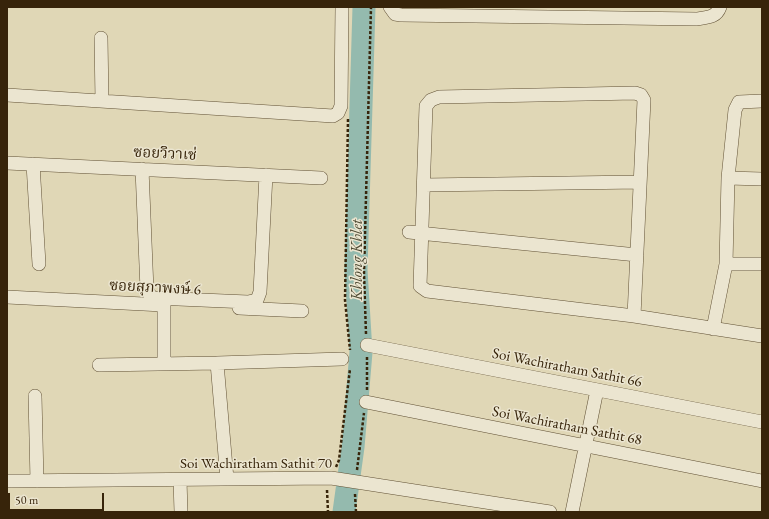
<!DOCTYPE html>
<meta charset="utf-8">
<style>
body{margin:0}
#map{position:relative;width:769px;height:519px;overflow:hidden;background:#e0d7b6;font-family:"EB Garamond",serif}
canvas{display:block}
.frame{position:absolute;inset:0;border:8px solid #37240a;pointer-events:none}
.scale{position:absolute;left:8px;top:493px;width:96px;height:18px;box-sizing:border-box;border:2px solid #37240a;border-top:0;padding-left:5px;font-size:12px;line-height:14px;white-space:nowrap;color:#37240a;-webkit-text-stroke:3px #ebe5d0;paint-order:stroke}
</style>
<div id="map">
<canvas width="769" height="519"></canvas>
<div class="frame"></div>
<div class="scale">50 m</div>
</div>
<script>
const c = document.querySelector('canvas').getContext('2d');
c.lineJoin = 'round';
function stroke(path, color, width, dash) {
  c.strokeStyle = color;
  c.lineWidth = width;
  c.lineCap = dash ? 'butt' : 'round';
  c.setLineDash(dash || []);
  c.stroke(path);
}
function label(font, color, halo, rows, align = 'center') {
  c.font = font + ' "EB Garamond","Noto Serif Thai",serif';
  c.lineWidth = 3;
  c.setLineDash([]);
  c.textBaseline = 'middle';
  c.strokeStyle = halo;
  c.fillStyle = color;
  for (const [text, x, y, turn = 0] of rows) {
    c.save();
    c.translate(x, y);
    c.rotate((+turn || 0) * Math.PI / 180);
    c.textAlign = isNaN(turn) ? turn : align;
    if (halo) c.strokeText(text, 0, 0);
    c.fillText(text, 0, 0);
    c.restore();
  }
}
stroke(new Path2D(`
 M 344,512 L 353,447 L 361,352 L 356,270 L 364,7`), '#94baae', 23);
const minor = new Path2D(`
 M 390,7 L 395,14 L 401,15 L 697,19 C 707,17 716,18 720,7
 M 101,38 L 102,101
 M 7,95 L 333,116 L 338,113 L 341,106 L 342,7
 M 7,163 L 321,178
 M 33,164 L 39,264
 M 142,169 L 147,290 L 151,297 L 155,298 L 248,302 L 257,300 L 260,292 L 266,175
 M 728,178 L 762,179
 M 424,185 L 640,182
 M 409,232 L 637,255
 M 726,264 L 762,264
 M 7,297 L 163,305
 M 239,308 L 302,311
 M 634,316 L 644,100 L 641,95 L 635,93 L 439,97 L 431,100 L 426,106 L 420,286 L 427,291 L 634,316 L 762,336
 M 713,329 L 726,264 L 728,178 L 735,110 L 739,102 L 762,101
 M 367,345 L 762,422
 M 217,363 L 342,359
 M 164,364 L 164,305
 M 99,365 L 217,363 L 227,479
 M 35,396 L 37,481
 M 366,402 L 762,481
 M 180,480 L 181,512
 M 7,481 L 331,478 L 550,512
 M 572,512 L 597,390`);
stroke(minor, '#615135', 14);
stroke(new Path2D(`
 M 348,119 L 345,300 L 350,350
 M 366,334 L 364,273 L 371,7
 M 367,390 L 367,357
 M 336,467 L 339,460 L 350,369
 M 357,470 L 364,413
 M 327,490 L 328,512
 M 355,494 L 356,512`), '#37240a', 2.5, [3, 2]);
stroke(minor, '#ebe5d0', 13);
label('15px', '#37240a', '#ebe5d0', [
 ["ซอยวิวาเช่",165,154,3],
 ["ซอยสุภาพงษ์ 6",155,288,3],
 ["Soi Wachiratham Sathit 66",567,368,11],
 ["Soi Wachiratham Sathit 68",567,426,11],
 ["Soi Wachiratham Sathit 70",256,464]
]);
label('italic 16px', '#4e4a33', '#ebe5d0', [
 ["Khlong Khlet",358,260,-90]
]);
</script>
